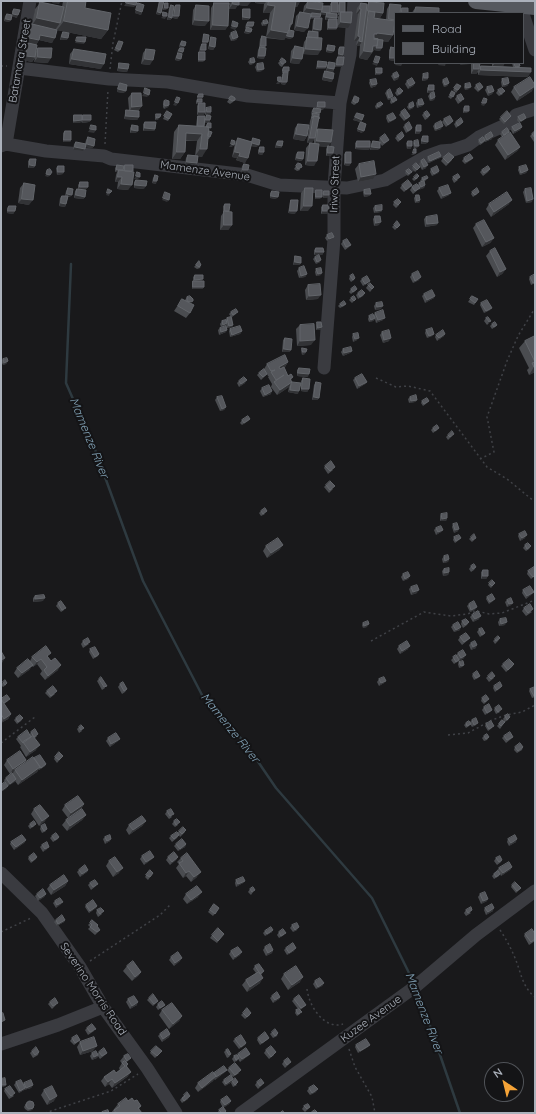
<!DOCTYPE html>
<style>
body{margin:0}
#map{position:relative;width:536px;height:1114px;overflow:hidden;background:#19191b;font-family:Quicksand,sans-serif}
canvas{display:block}
.frame{position:absolute;inset:0;border:2px solid #abb1bb;pointer-events:none}
.legend{position:absolute;left:394px;top:12px;width:130px;height:52px;box-sizing:border-box;background:#141416;border:1px solid #505358;margin:0;padding:5px 7px;list-style:none;font-size:12px;color:#abb1bb}
.legend li{display:flex;align-items:center;gap:8px;height:20px}
.legend b{width:20px;border:1px solid #505358}
.north{position:absolute;left:484px;top:1062px;width:40px;height:40px;box-sizing:border-box;background:#141416;border:1px solid #505358;border-radius:50%;rotate:325deg;font-size:11px;font-weight:700;line-height:16px;text-align:center;color:#abb1bb}
.north::after{content:'';display:block;margin:auto;width:14px;height:18px;background:#f5a337;clip-path:polygon(50% 0,100% 100%,50% 72%,0 100%)}
</style>
<div id="map">
<canvas width="536" height="1114"></canvas>
<div class="frame"></div>
<ul class="legend">
<li><b style="height:5px;background:#56595f"></b>Road</li>
<li><b style="height:11px;background:#55575c"></b>Building</li>
</ul>
<div class="north">N</div>
</div>
<script>
const c = document.querySelector('canvas').getContext('2d');
c.lineJoin = 'round';
function stroke(path, color, width, dash) {
  c.strokeStyle = color;
  c.lineWidth = width;
  c.lineCap = dash ? 'butt' : 'round';
  c.setLineDash(dash || []);
  c.stroke(path);
}
function paint(path, color) {
  c.fillStyle = color;
  c.fill(path, 'evenodd');
}
function label(font, color, halo, rows, align = 'center') {
  c.font = font + ' Quicksand,sans-serif';
  c.lineWidth = 4;
  c.setLineDash([]);
  c.textBaseline = 'middle';
  c.strokeStyle = halo;
  c.fillStyle = color;
  for (const [text, x, y, turn = 0] of rows) {
    c.save();
    c.translate(x, y);
    c.rotate((+turn || 0) * Math.PI / 180);
    c.textAlign = isNaN(turn) ? turn : align;
    if (halo) c.strokeText(text, 0, 0);
    c.fillText(text, 0, 0);
    c.restore();
  }
}
stroke(new Path2D(`
 M 71,264 L 66,383 L 94,447 L 143,581 L 202,695 L 246,744 L 276,788 L 372,898 L 414,983
 M 418,991 L 460,1113`), '#2e3a40', 2.5);
stroke(new Path2D(`
 M 1,66 L 7,66
 M 110,69 L 113,43 L 122,1
 M 105,144 L 108,90
 M 376,378 L 396,387 L 408,386 L 430,391 L 487,467 L 507,479 L 535,502
 M 480,459 L 494,452 L 487,417 L 507,361 L 518,336 L 535,308
 M 371,641 L 424,612 L 451,616 L 467,614 L 477,611 L 489,614 L 502,613 L 535,600
 M 448,735 L 468,733 L 492,720 L 506,715 L 522,712 L 535,705
 M 1,743 L 35,717
 M 500,930 C 506,939 511,948 515,958 C 521,972 522,987 535,997
 M 1,932 L 31,918
 M 90,961 L 160,915 L 171,904
 M 307,989 C 309,1006 324,1030 343,1024
 M 349,1049 L 355,1067 L 372,1097 L 375,1113
 M 45,1113 L 111,1091 L 138,1074`), '#404247', 1.5, [2, 3]);
stroke(new Path2D(`
 M 523,14 L 535,50
 M 19,68 L 109,79 L 168,82 L 248,96 L 340,103
 M 6,144 L 30,1
 M 1,146 L 6,144 L 46,151 L 104,156 L 111,159 L 247,175 L 279,185 L 347,188 L 385,180 L 427,156 L 441,151 L 453,150 L 468,145 L 479,137 L 510,123 L 516,115 L 535,109
 M 324,368 L 334,239 L 334,187 L 340,103 L 350,55 L 354,1
 M 1,873 L 42,913 L 80,967 L 103,1007 L 147,1068 L 176,1113
 M 1,1044 L 58,1025 L 103,1007
 M 241,1113 L 416,986 L 476,935 L 535,891`), '#3a3b40', 13);
stroke(new Path2D(`
 M 476,1 L 535,7`), '#56595f', 16);
paint(new Path2D(`
 M 33,1 L 42,1 L 41,2 L 62,7 L 63,1 L 86,1 L 85,8 L 108,30 L 101,39 L 57,30 L 52,43 L 39,40 L 36,45 L 36,51 L 38,48 L 48,63 L 34,62 L 35,58 L 32,62 L 23,60 L 25,48 L 28,43 L 31,44 L 25,42 L 28,29 L 32,24 L 35,9 L 40,3 L 33,2 Z
 M 159,1 L 164,1 L 161,13 L 160,15 L 156,14 Z
 M 213,1 L 251,1 L 247,6 L 238,5 L 235,9 L 229,9 L 230,5 L 229,5 L 228,26 L 225,30 L 210,30 L 211,8 L 214,3 L 213,3 Z
 M 256,1 L 300,1 L 297,7 L 295,7 L 292,24 L 289,30 L 291,39 L 286,38 L 286,37 L 284,40 L 266,38 L 264,59 L 257,58 L 258,50 L 259,48 L 260,39 L 262,36 L 266,37 L 270,13 L 263,13 L 264,4 L 255,3 Z
 M 308,1 L 323,6 L 330,6 L 330,4 L 332,2 L 338,12 L 337,14 L 337,18 L 336,19 L 337,24 L 338,17 L 339,15 L 338,15 L 338,5 L 340,2 L 345,12 L 348,28 L 337,27 L 336,30 L 327,30 L 327,22 L 328,20 L 325,20 L 325,16 L 326,15 L 321,14 L 320,18 L 319,32 L 318,32 L 318,55 L 303,54 L 299,64 L 290,63 L 291,51 L 295,46 L 303,48 L 304,42 L 307,38 L 307,34 L 309,31 L 312,31 L 313,20 L 314,19 L 310,19 L 311,16 L 312,14 L 311,14 L 304,32 L 294,30 L 296,16 L 300,12 L 303,12 L 304,6 Z
 M 369,2 L 383,13 L 380,18 L 374,17 L 374,18 L 386,20 L 387,9 L 390,4 L 401,10 L 402,8 L 408,13 L 395,13 L 393,35 L 388,42 L 383,41 L 380,51 L 374,50 L 367,60 L 359,58 L 360,45 L 359,46 L 356,46 L 357,41 L 354,41 L 358,14 L 356,14 L 357,8 L 361,3 L 367,5 Z
 M 138,3 L 142,12 L 141,15 L 135,13 L 137,6 Z
 M 165,3 L 166,10 L 163,10 L 164,5 Z
 M 171,5 L 172,18 L 170,20 L 167,20 L 169,8 Z
 M 176,5 L 179,16 L 177,19 L 173,18 L 174,7 Z
 M 196,5 L 205,26 L 192,25 L 193,10 Z
 M 416,7 L 439,13 L 412,13 L 413,11 Z
 M 14,9 L 17,18 L 12,16 L 9,22 L 4,21 L 5,16 L 7,14 L 12,15 L 12,11 Z
 M 243,9 L 250,18 L 248,20 L 242,20 L 242,11 Z
 M 263,21 L 266,26 L 262,26 L 261,23 Z
 M 248,22 L 249,34 L 244,33 L 246,28 L 245,28 L 246,24 Z
 M 63,32 L 67,40 L 60,40 L 61,35 Z
 M 231,33 L 238,37 L 236,40 L 231,41 L 229,36 Z
 M 204,34 L 208,42 L 206,45 L 203,62 L 198,62 L 198,54 L 199,52 L 200,47 L 202,44 L 203,37 Z
 M 211,37 L 215,47 L 213,50 L 208,49 L 210,39 Z
 M 119,41 L 120,50 L 118,52 L 114,50 Z
 M 182,41 L 183,52 L 179,61 L 175,60 L 176,56 L 178,54 L 177,54 L 178,50 L 180,48 L 182,48 L 179,47 L 180,43 Z
 M 328,45 L 332,53 L 326,52 L 326,48 Z
 M 340,47 L 343,65 L 342,67 L 335,67 L 336,59 L 338,57 L 338,49 Z
 M 391,47 L 394,61 L 389,60 L 389,50 Z
 M 74,49 L 101,69 L 69,64 L 70,54 Z
 M 146,49 L 150,65 L 141,64 L 143,53 Z
 M 250,59 L 255,62 L 253,64 L 250,65 L 248,62 Z
 M 280,61 L 284,64 L 282,67 L 280,66 L 278,63 Z
 M 318,61 L 326,67 L 325,69 L 316,69 L 317,63 Z
 M 329,62 L 334,69 L 333,72 L 326,71 L 327,65 Z
 M 119,63 L 128,69 L 127,72 L 117,71 L 118,66 Z
 M 471,63 L 480,63 L 479,68 L 481,66 L 492,66 L 492,63 L 505,63 L 503,66 L 498,66 L 513,67 L 512,63 L 519,63 L 520,66 L 519,67 L 528,77 L 478,75 L 478,72 L 476,74 L 471,74 Z
 M 257,64 L 262,71 L 257,72 L 255,67 Z
 M 284,67 L 289,71 L 288,72 L 285,85 L 281,84 L 282,74 L 283,73 L 282,73 L 282,69 Z
 M 376,68 L 380,75 L 375,75 L 375,70 Z
 M 325,71 L 332,82 L 322,80 L 323,74 Z
 M 393,74 L 399,76 L 398,79 L 394,81 L 391,76 Z
 M 423,74 L 428,78 L 427,80 L 422,81 L 422,77 Z
 M 502,79 L 509,83 L 507,86 L 502,87 L 501,82 Z
 M 370,80 L 376,86 L 371,88 L 369,83 Z
 M 443,80 L 449,83 L 447,86 L 444,87 L 442,82 Z
 M 407,81 L 415,83 L 413,86 L 408,89 L 405,84 Z
 M 120,83 L 124,93 L 117,92 L 118,86 Z
 M 457,84 L 461,86 L 456,93 L 453,90 Z
 M 465,84 L 469,89 L 465,90 L 464,87 Z
 M 429,85 L 434,90 L 432,93 L 427,93 L 427,88 Z
 M 476,85 L 483,87 L 478,92 L 474,88 Z
 M 487,87 L 494,91 L 492,94 L 488,96 L 485,90 Z
 M 514,87 L 532,91 L 517,101 L 511,92 Z
 M 397,90 L 403,91 L 401,94 L 397,96 L 395,93 Z
 M 498,90 L 503,94 L 499,96 L 496,93 Z
 M 387,91 L 391,99 L 388,100 L 385,93 Z
 M 452,91 L 455,93 L 451,99 L 448,97 Z
 M 132,93 L 142,106 L 138,111 L 139,117 L 137,120 L 124,119 L 125,113 L 126,110 L 129,110 L 128,98 Z
 M 199,94 L 203,97 L 202,99 L 201,103 L 205,110 L 206,108 L 211,112 L 210,115 L 205,115 L 205,113 L 203,115 L 197,115 L 197,106 L 198,104 L 196,104 L 196,101 L 197,99 L 197,96 Z
 M 430,94 L 435,97 L 434,100 L 430,101 L 428,96 Z
 M 231,96 L 235,100 L 233,102 L 230,104 L 227,102 Z
 M 355,96 L 356,104 L 354,105 L 351,103 L 352,100 L 354,97 Z
 M 457,96 L 462,101 L 458,104 L 455,99 Z
 M 391,99 L 395,102 L 391,104 L 390,102 Z
 M 418,100 L 424,104 L 422,106 L 417,108 L 416,103 Z
 M 164,101 L 169,105 L 168,107 L 164,109 L 163,107 L 163,104 Z
 M 318,102 L 323,110 L 321,109 L 318,119 L 316,132 L 318,129 L 331,142 L 328,146 L 331,156 L 326,156 L 326,149 L 327,147 L 319,146 L 314,166 L 305,165 L 306,148 L 310,143 L 314,144 L 314,140 L 307,143 L 310,121 L 312,115 L 311,114 L 312,110 L 314,108 L 316,108 L 317,104 Z
 M 377,104 L 381,107 L 376,109 L 375,106 Z
 M 409,104 L 414,106 L 413,108 L 409,110 L 407,107 Z
 M 465,106 L 467,113 L 463,113 L 463,108 Z
 M 167,111 L 172,114 L 168,121 L 163,119 Z
 M 401,112 L 410,116 L 408,118 L 404,121 L 399,115 Z
 M 357,113 L 362,120 L 361,122 L 362,133 L 357,131 L 359,124 L 360,122 L 353,120 Z
 M 424,113 L 430,115 L 428,118 L 425,120 L 422,115 Z
 M 156,114 L 158,120 L 155,120 L 155,116 Z
 M 74,115 L 82,117 L 83,115 L 91,120 L 89,122 L 82,123 L 81,121 L 80,123 L 73,123 L 73,118 Z
 M 207,115 L 210,120 L 209,123 L 205,123 L 204,127 L 206,127 L 206,125 L 208,123 L 210,137 L 209,139 L 208,139 L 202,157 L 198,156 L 197,163 L 195,165 L 185,164 L 186,158 L 188,155 L 195,156 L 197,141 L 186,141 L 185,152 L 180,159 L 172,159 L 174,132 L 179,125 L 196,126 L 197,118 L 198,116 L 205,118 Z
 M 387,116 L 396,118 L 394,120 L 388,123 L 386,118 Z
 M 511,116 L 504,124 L 499,119 L 501,117 Z
 M 518,117 L 524,120 L 519,123 L 517,120 Z
 M 444,119 L 451,123 L 446,127 L 442,122 Z
 M 145,122 L 155,129 L 154,131 L 143,131 L 143,124 Z
 M 456,122 L 463,122 L 461,124 L 456,128 L 454,124 Z
 M 298,124 L 307,136 L 304,141 L 293,139 L 295,128 Z
 M 435,124 L 441,129 L 435,131 L 433,126 Z
 M 132,125 L 136,133 L 130,133 L 130,128 Z
 M 405,125 L 412,128 L 411,130 L 406,133 L 403,127 Z
 M 417,125 L 421,131 L 419,134 L 415,134 L 415,127 Z
 M 512,127 L 522,127 L 520,130 L 513,134 L 511,130 Z
 M 65,131 L 71,140 L 70,142 L 63,142 L 63,133 Z
 M 509,131 L 507,134 L 502,137 L 500,134 L 502,132 Z
 M 535,131 L 535,141 L 534,142 L 530,136 Z
 M 397,136 L 404,136 L 403,138 L 398,142 L 395,138 Z
 M 423,136 L 426,144 L 421,144 L 421,139 Z
 M 485,136 L 492,139 L 485,142 L 485,141 L 483,143 L 480,145 L 478,142 L 479,140 L 483,138 Z
 M 88,137 L 94,146 L 92,148 L 85,147 L 83,151 L 73,150 L 74,144 L 76,142 L 85,144 L 86,140 Z
 M 238,138 L 251,142 L 253,138 L 257,147 L 251,146 L 245,163 L 236,160 L 237,158 L 232,157 L 235,143 Z
 M 380,138 L 389,140 L 387,142 L 382,146 L 380,143 L 378,150 L 370,150 L 371,144 L 373,141 L 380,142 L 379,140 Z
 M 498,140 L 520,147 L 517,151 L 505,160 L 495,145 Z
 M 278,141 L 282,146 L 281,148 L 275,148 L 276,143 Z
 M 357,141 L 370,147 L 369,150 L 355,149 L 355,143 Z
 M 408,141 L 411,149 L 407,149 L 406,143 Z
 M 414,141 L 417,148 L 414,149 L 413,143 Z
 M 260,147 L 264,152 L 262,155 L 258,154 L 258,150 Z
 M 298,152 L 302,161 L 295,160 L 296,154 Z
 M 346,152 L 351,163 L 349,166 L 344,165 L 344,154 Z
 M 441,156 L 439,158 L 429,163 L 427,159 L 428,157 Z
 M 443,158 L 452,160 L 446,166 L 441,161 Z
 M 464,158 L 473,158 L 471,160 L 465,164 L 462,161 Z
 M 30,159 L 34,168 L 28,168 L 28,161 Z
 M 421,161 L 426,168 L 422,170 L 419,164 Z
 M 298,163 L 300,170 L 297,171 L 294,169 Z
 M 244,164 L 247,173 L 241,172 L 242,166 Z
 M 359,164 L 373,179 L 358,182 L 355,169 Z
 M 117,165 L 124,167 L 125,165 L 133,172 L 128,190 L 117,189 L 118,182 L 115,182 L 116,175 L 117,172 L 115,172 L 115,168 Z
 M 58,166 L 63,174 L 57,175 L 56,168 Z
 M 413,166 L 420,167 L 415,172 L 412,168 Z
 M 519,167 L 528,170 L 526,173 L 520,175 L 518,170 Z
 M 431,169 L 439,171 L 438,173 L 432,176 L 430,172 Z
 M 490,169 L 488,172 L 483,176 L 480,172 L 482,170 Z
 M 406,171 L 410,174 L 408,176 L 405,173 Z
 M 155,175 L 156,184 L 152,183 L 153,178 Z
 M 414,177 L 418,178 L 414,181 L 412,179 Z
 M 453,177 L 458,180 L 454,183 L 452,179 Z
 M 422,178 L 428,178 L 424,182 L 425,185 L 424,188 L 419,189 L 413,194 L 410,190 L 412,187 L 418,185 L 419,183 L 421,182 L 420,181 Z
 M 136,180 L 144,189 L 134,188 L 134,182 Z
 M 80,182 L 88,187 L 86,189 L 82,189 L 85,197 L 83,199 L 74,198 L 75,191 L 77,189 L 78,189 L 78,185 Z
 M 24,183 L 29,205 L 18,203 L 20,188 Z
 M 402,185 L 412,185 L 404,192 L 400,188 Z
 M 68,188 L 70,197 L 68,197 L 66,204 L 65,207 L 59,206 L 60,198 L 62,196 L 65,196 L 66,191 Z
 M 305,188 L 308,211 L 300,211 L 301,193 Z
 M 439,188 L 449,195 L 441,199 L 437,191 Z
 M 525,189 L 532,202 L 526,203 L 523,192 Z
 M 316,190 L 320,199 L 315,199 L 315,193 Z
 M 364,190 L 371,194 L 369,196 L 364,197 L 363,192 Z
 M 272,191 L 276,199 L 270,198 L 270,193 Z
 M 324,191 L 329,195 L 327,198 L 323,198 L 322,193 Z
 M 472,192 L 477,194 L 473,197 L 471,194 Z
 M 416,195 L 420,200 L 419,203 L 415,203 L 414,198 Z
 M 291,200 L 295,214 L 288,213 L 290,202 Z
 M 394,202 L 399,205 L 396,208 L 393,205 Z
 M 225,204 L 229,211 L 232,225 L 228,230 L 220,230 L 221,216 L 223,213 L 223,206 Z
 M 489,204 L 509,204 L 491,217 L 486,209 Z
 M 323,205 L 329,211 L 327,214 L 321,214 L 321,207 Z
 M 9,206 L 15,211 L 13,214 L 7,213 L 7,208 Z
 M 375,206 L 382,210 L 381,212 L 374,213 L 373,208 Z
 M 375,216 L 379,225 L 374,226 L 373,219 Z
 M 426,217 L 437,225 L 425,227 L 424,219 Z
 M 476,224 L 494,238 L 490,243 L 482,247 L 473,228 Z
 M 394,225 L 400,225 L 395,230 L 392,227 Z
 M 327,235 L 334,237 L 332,239 L 327,241 L 325,238 Z
 M 343,241 L 351,245 L 349,247 L 345,250 L 341,244 Z
 M 316,248 L 324,252 L 322,255 L 314,255 L 314,250 Z
 M 490,251 L 506,269 L 502,274 L 497,277 L 486,256 Z
 M 295,256 L 301,263 L 299,265 L 293,265 L 294,259 Z
 M 315,257 L 320,262 L 316,264 L 313,259 Z
 M 199,261 L 201,265 L 200,268 L 197,269 L 194,267 Z
 M 299,268 L 307,274 L 305,277 L 299,278 L 297,271 Z
 M 316,269 L 321,275 L 316,276 L 315,272 Z
 M 412,274 L 419,280 L 413,283 L 410,277 Z
 M 195,275 L 202,281 L 204,287 L 202,289 L 192,289 L 192,283 L 193,281 L 193,277 Z
 M 350,276 L 355,278 L 354,280 L 351,282 L 349,279 Z
 M 530,277 L 535,283 L 531,285 L 529,279 Z
 M 362,279 L 368,283 L 363,286 L 360,281 Z
 M 308,285 L 318,299 L 306,300 L 305,290 Z
 M 368,285 L 374,287 L 370,292 L 366,288 Z
 M 351,289 L 357,289 L 355,291 L 351,294 L 349,292 Z
 M 358,293 L 365,293 L 363,296 L 358,299 L 356,295 Z
 M 424,294 L 434,298 L 425,303 L 422,296 Z
 M 472,296 L 478,299 L 474,305 L 468,302 Z
 M 187,297 L 190,304 L 190,313 L 186,318 L 174,311 L 182,299 L 185,301 L 185,300 Z
 M 351,298 L 356,299 L 352,303 L 349,300 Z
 M 376,303 L 381,309 L 375,310 L 374,306 Z
 M 481,303 L 490,310 L 484,313 L 480,305 Z
 M 340,304 L 346,304 L 344,306 L 340,308 L 338,306 Z
 M 231,312 L 236,314 L 232,317 L 233,325 L 232,327 L 227,328 L 226,332 L 219,335 L 218,330 L 220,328 L 227,328 L 226,324 L 221,327 L 220,324 L 222,321 L 225,320 L 227,318 L 231,317 L 229,314 Z
 M 375,313 L 383,320 L 376,323 L 375,319 L 373,321 L 369,322 L 368,319 L 369,316 L 374,315 Z
 M 486,318 L 489,323 L 487,325 L 484,321 Z
 M 317,322 L 322,327 L 320,330 L 316,330 L 316,325 Z
 M 492,324 L 497,325 L 495,327 L 492,329 L 490,326 Z
 M 300,325 L 311,345 L 297,346 L 296,329 Z
 M 230,329 L 242,331 L 240,334 L 230,337 L 229,331 Z
 M 426,330 L 434,334 L 432,336 L 427,338 L 425,333 Z
 M 382,332 L 389,341 L 383,343 L 380,335 Z
 M 353,334 L 357,340 L 353,342 L 352,337 Z
 M 436,335 L 444,336 L 437,341 L 435,337 Z
 M 535,336 L 535,372 L 529,375 L 527,370 L 529,368 L 519,348 L 525,341 Z
 M 285,338 L 291,350 L 289,352 L 282,352 L 283,340 Z
 M 302,348 L 305,354 L 302,355 L 301,350 Z
 M 343,349 L 352,351 L 350,353 L 343,356 L 341,352 Z
 M 3,359 L 8,361 L 6,364 L 3,365 L 1,361 Z
 M 288,362 L 285,367 L 280,369 L 288,376 L 293,377 L 291,380 L 298,394 L 288,392 L 289,387 L 277,395 L 271,387 L 272,384 L 268,377 L 269,376 L 268,376 L 267,374 L 261,380 L 257,375 L 259,373 L 264,369 L 267,364 Z
 M 299,368 L 308,377 L 297,376 L 297,370 Z
 M 303,378 L 309,389 L 307,392 L 301,391 L 301,381 Z
 M 355,378 L 367,382 L 365,384 L 357,389 L 353,380 Z
 M 239,381 L 245,383 L 239,387 L 237,383 Z
 M 316,382 L 319,398 L 317,400 L 312,400 L 314,385 Z
 M 262,388 L 271,394 L 263,397 L 260,391 Z
 M 217,397 L 226,407 L 224,410 L 220,411 L 215,400 Z
 M 410,397 L 417,400 L 415,402 L 409,403 L 408,399 Z
 M 422,401 L 429,401 L 427,403 L 423,406 L 421,403 Z
 M 250,419 L 248,421 L 242,425 L 240,423 L 242,420 Z
 M 433,428 L 437,430 L 433,433 L 431,430 Z
 M 448,435 L 452,436 L 448,440 L 446,437 Z
 M 325,466 L 333,470 L 328,474 L 324,468 Z
 M 326,485 L 333,489 L 329,493 L 324,487 Z
 M 261,511 L 265,514 L 261,516 L 259,513 Z
 M 441,514 L 447,518 L 446,521 L 440,521 L 440,516 Z
 M 453,524 L 458,531 L 454,533 L 452,527 Z
 M 436,528 L 443,530 L 441,532 L 436,535 L 434,530 Z
 M 519,534 L 525,538 L 520,541 L 518,536 Z
 M 454,537 L 461,538 L 459,540 L 455,543 L 453,540 Z
 M 471,537 L 474,540 L 472,542 L 469,539 Z
 M 283,545 L 279,550 L 267,558 L 263,551 L 266,546 Z
 M 525,545 L 531,546 L 529,549 L 526,551 L 523,548 Z
 M 444,556 L 449,559 L 448,562 L 443,563 L 442,559 Z
 M 471,566 L 476,567 L 474,570 L 471,572 L 469,569 Z
 M 444,569 L 449,572 L 448,575 L 443,576 L 442,571 Z
 M 483,570 L 488,576 L 486,579 L 481,579 L 481,572 Z
 M 528,571 L 535,576 L 531,579 L 527,574 Z
 M 403,574 L 410,576 L 408,579 L 403,581 L 401,577 Z
 M 489,583 L 495,583 L 491,588 L 488,585 Z
 M 411,587 L 417,593 L 411,595 L 409,589 Z
 M 523,590 L 534,592 L 532,594 L 526,599 L 522,593 Z
 M 35,596 L 43,601 L 33,602 L 33,598 Z
 M 487,597 L 493,601 L 489,604 L 486,599 Z
 M 507,600 L 513,603 L 511,605 L 507,607 L 505,602 Z
 M 58,603 L 64,610 L 61,612 L 56,606 Z
 M 469,604 L 475,610 L 470,612 L 467,606 Z
 M 524,608 L 532,612 L 526,616 L 522,611 Z
 M 472,615 L 479,619 L 473,622 L 470,617 Z
 M 500,619 L 505,625 L 499,626 L 498,622 Z
 M 462,621 L 469,622 L 467,625 L 463,628 L 461,624 Z
 M 363,623 L 367,627 L 363,628 L 362,625 Z
 M 453,625 L 460,630 L 454,632 L 451,627 Z
 M 479,629 L 485,633 L 483,635 L 480,637 L 477,632 Z
 M 460,637 L 470,638 L 468,640 L 462,645 L 458,640 Z
 M 500,638 L 498,641 L 495,644 L 493,641 L 495,639 Z
 M 83,641 L 89,644 L 83,648 L 81,644 Z
 M 471,643 L 476,648 L 471,650 L 469,645 Z
 M 399,646 L 408,649 L 400,654 L 397,649 Z
 M 90,649 L 99,654 L 98,656 L 93,659 L 89,652 Z
 M 458,653 L 464,658 L 459,661 L 459,660 L 457,662 L 454,664 L 451,660 Z
 M 32,657 L 48,657 L 58,670 L 45,680 L 40,674 L 42,671 L 37,664 L 33,667 L 32,666 L 29,670 L 18,678 L 14,673 L 17,668 L 30,661 Z
 M 459,662 L 464,665 L 462,667 L 459,668 L 458,664 Z
 M 503,664 L 514,664 L 512,667 L 506,672 L 501,666 Z
 M 473,674 L 480,676 L 478,678 L 474,680 L 472,676 Z
 M 488,676 L 494,678 L 489,682 L 486,678 Z
 M 99,679 L 105,688 L 102,690 L 97,681 Z
 M 379,679 L 384,683 L 379,686 L 377,682 Z
 M 3,682 L 6,685 L 3,687 L 1,685 Z
 M 120,684 L 127,689 L 125,692 L 122,694 L 118,687 Z
 M 494,686 L 502,686 L 500,688 L 495,692 L 493,688 Z
 M 535,687 L 535,697 L 532,698 L 529,691 L 530,689 Z
 M 47,691 L 55,694 L 50,698 L 45,693 Z
 M 7,695 L 8,701 L 4,704 L 11,714 L 8,719 L 1,723 L 1,699 Z
 M 482,698 L 487,701 L 484,704 L 481,701 Z
 M 484,707 L 492,710 L 490,712 L 485,715 L 482,710 Z
 M 495,708 L 500,712 L 496,714 L 494,710 Z
 M 505,716 L 510,717 L 508,720 L 505,722 L 503,719 Z
 M 16,718 L 23,718 L 21,721 L 17,724 L 14,720 Z
 M 472,720 L 476,725 L 472,727 L 470,724 L 469,726 L 466,728 L 464,725 L 466,723 L 470,722 Z
 M 502,720 L 505,722 L 500,729 L 497,726 Z
 M 486,724 L 492,728 L 488,731 L 485,726 Z
 M 79,727 L 82,731 L 79,733 L 77,729 Z
 M 31,732 L 37,736 L 35,738 L 36,750 L 26,757 L 20,747 L 21,746 L 16,739 L 18,737 L 30,734 Z
 M 484,736 L 489,737 L 487,740 L 484,741 L 482,738 Z
 M 504,736 L 513,737 L 511,739 L 506,743 L 502,738 Z
 M 108,738 L 118,741 L 110,747 L 106,741 Z
 M 515,747 L 523,747 L 522,750 L 517,753 L 514,750 Z
 M 63,756 L 57,763 L 54,759 L 55,757 Z
 M 34,759 L 46,764 L 45,766 L 39,770 L 39,769 L 37,772 L 18,785 L 15,781 L 8,786 L 4,780 L 6,778 L 12,774 L 15,770 Z
 M 7,760 L 26,760 L 23,765 L 10,774 L 4,765 Z
 M 84,804 L 81,809 L 68,818 L 62,810 L 65,805 Z
 M 34,809 L 45,821 L 39,826 L 31,814 Z
 M 167,811 L 172,817 L 169,819 L 165,814 Z
 M 86,815 L 82,820 L 67,831 L 62,825 L 66,820 Z
 M 146,821 L 142,826 L 129,835 L 126,830 L 129,825 Z
 M 174,821 L 178,825 L 175,827 L 172,824 Z
 M 30,824 L 34,826 L 30,829 L 28,826 Z
 M 41,826 L 46,831 L 42,833 L 40,829 Z
 M 179,831 L 185,832 L 180,837 L 179,835 L 177,838 L 172,842 L 169,838 L 171,836 L 177,833 Z
 M 52,836 L 59,837 L 58,839 L 53,842 L 50,838 Z
 M 105,837 L 110,841 L 105,844 L 103,839 Z
 M 508,839 L 516,842 L 509,846 L 507,842 Z
 M 26,840 L 24,843 L 14,850 L 10,844 L 11,842 Z
 M 176,844 L 186,844 L 185,847 L 178,851 L 174,846 Z
 M 42,845 L 47,849 L 43,852 L 40,847 Z
 M 142,856 L 154,857 L 152,859 L 144,865 L 140,859 Z
 M 29,857 L 37,857 L 36,859 L 31,863 L 28,859 Z
 M 168,857 L 178,857 L 176,860 L 170,865 L 166,860 Z
 M 181,858 L 197,877 L 191,882 L 186,876 L 183,878 L 176,868 L 179,864 L 177,862 Z
 M 496,858 L 502,860 L 501,862 L 497,865 L 494,861 Z
 M 109,861 L 119,873 L 113,877 L 106,866 Z
 M 512,867 L 510,870 L 501,876 L 500,874 L 499,876 L 494,879 L 492,876 L 499,868 Z
 M 79,870 L 88,870 L 87,872 L 80,877 L 77,872 Z
 M 150,870 L 153,873 L 148,880 L 145,877 Z
 M 236,880 L 245,881 L 243,883 L 236,887 L 235,883 Z
 M 68,881 L 65,886 L 51,895 L 47,889 L 50,885 Z
 M 90,883 L 96,886 L 91,890 L 88,885 Z
 M 512,885 L 521,888 L 516,893 L 511,887 Z
 M 250,889 L 253,892 L 251,895 L 248,892 Z
 M 37,894 L 46,894 L 44,897 L 38,901 L 35,896 Z
 M 186,894 L 198,897 L 187,904 L 183,899 Z
 M 480,894 L 487,901 L 481,904 L 478,897 Z
 M 55,901 L 61,904 L 56,908 L 53,903 Z
 M 214,904 L 219,908 L 213,916 L 208,912 Z
 M 86,905 L 97,906 L 96,908 L 89,913 L 85,907 Z
 M 485,908 L 493,911 L 486,915 L 484,910 Z
 M 97,910 L 102,914 L 98,917 L 96,913 Z
 M 466,910 L 471,913 L 466,916 L 464,913 Z
 M 56,920 L 65,920 L 64,922 L 57,926 L 54,922 Z
 M 90,923 L 98,925 L 97,927 L 100,930 L 95,935 L 88,929 L 90,927 L 88,925 Z
 M 292,925 L 297,930 L 293,932 L 290,928 Z
 M 265,931 L 272,932 L 265,936 L 263,933 Z
 M 279,932 L 284,935 L 279,938 L 277,935 Z
 M 525,934 L 535,934 L 535,941 L 529,945 L 524,936 Z
 M 212,935 L 222,936 L 217,943 L 210,938 Z
 M 265,947 L 273,950 L 272,953 L 266,956 L 263,950 Z
 M 286,948 L 294,951 L 287,955 L 284,950 Z
 M 231,951 L 240,955 L 233,960 L 229,954 Z
 M 171,957 L 180,961 L 174,966 L 169,960 Z
 M 127,966 L 141,972 L 138,976 L 132,981 L 123,971 Z
 M 255,966 L 264,971 L 261,975 L 260,983 L 247,992 L 242,985 L 246,980 L 256,973 L 253,969 Z
 M 284,974 L 300,982 L 288,990 L 281,979 Z
 M 315,981 L 324,983 L 322,986 L 316,989 L 313,984 Z
 M 272,996 L 280,997 L 279,999 L 273,1003 L 270,998 Z
 M 149,998 L 158,1001 L 153,1006 L 147,1000 Z
 M 128,999 L 137,1005 L 130,1009 L 126,1002 Z
 M 294,999 L 306,1005 L 304,1007 L 300,1010 L 300,1014 L 297,1016 L 295,1013 L 296,1010 L 298,1009 L 292,1001 Z
 M 50,1002 L 56,1005 L 52,1009 L 48,1004 Z
 M 158,1004 L 165,1005 L 163,1007 L 158,1010 L 156,1007 Z
 M 162,1010 L 182,1016 L 179,1021 L 169,1029 L 159,1015 Z
 M 243,1013 L 250,1015 L 245,1019 L 241,1015 Z
 M 87,1028 L 94,1031 L 88,1035 L 85,1030 Z
 M 272,1032 L 278,1033 L 277,1036 L 273,1038 L 270,1034 Z
 M 160,1034 L 170,1034 L 169,1037 L 162,1042 L 158,1036 Z
 M 72,1038 L 80,1040 L 78,1042 L 74,1045 L 70,1041 Z
 M 258,1038 L 269,1038 L 267,1040 L 260,1045 L 257,1040 Z
 M 235,1039 L 246,1043 L 245,1045 L 239,1049 L 233,1041 Z
 M 80,1042 L 93,1051 L 80,1055 L 77,1047 Z
 M 356,1045 L 368,1047 L 358,1053 L 355,1047 Z
 M 226,1050 L 231,1054 L 229,1057 L 227,1058 L 224,1052 Z
 M 266,1050 L 274,1055 L 269,1059 L 264,1053 Z
 M 32,1051 L 39,1052 L 38,1055 L 33,1058 L 30,1053 Z
 M 151,1051 L 162,1051 L 155,1058 L 150,1053 Z
 M 99,1052 L 107,1053 L 105,1055 L 100,1059 L 98,1056 L 97,1058 L 92,1060 L 90,1056 L 92,1053 L 97,1054 Z
 M 128,1054 L 127,1063 L 128,1064 L 127,1066 L 131,1072 L 127,1077 L 112,1088 L 109,1084 L 105,1087 L 101,1081 L 104,1077 L 116,1073 L 120,1070 L 119,1068 L 122,1063 L 120,1061 L 124,1056 Z
 M 238,1054 L 250,1054 L 248,1056 L 240,1062 L 238,1059 L 237,1061 L 234,1062 L 232,1059 L 234,1056 L 237,1055 Z
 M 284,1061 L 289,1064 L 285,1068 L 282,1064 Z
 M 229,1068 L 239,1073 L 233,1077 L 227,1070 Z
 M 227,1070 L 225,1072 L 215,1080 L 214,1079 L 213,1081 L 198,1092 L 195,1088 L 198,1083 L 214,1073 Z
 M 233,1079 L 232,1082 L 225,1086 L 222,1082 L 224,1080 Z
 M 232,1081 L 237,1085 L 233,1087 L 231,1083 Z
 M 16,1082 L 23,1084 L 24,1083 L 33,1085 L 31,1088 L 24,1090 L 19,1093 L 14,1085 Z
 M 257,1082 L 262,1085 L 258,1089 L 255,1085 Z
 M 309,1088 L 316,1092 L 310,1095 L 307,1091 Z
 M 5,1089 L 14,1096 L 9,1099 L 4,1091 Z
 M 44,1090 L 54,1101 L 47,1105 L 41,1095 Z
 M 184,1095 L 188,1099 L 182,1103 L 180,1100 Z
 M 221,1100 L 231,1101 L 229,1104 L 223,1108 L 220,1102 Z
 M 128,1101 L 134,1101 L 141,1106 L 139,1109 L 141,1113 L 111,1113 L 118,1104 Z
 M 27,1102 L 34,1107 L 32,1110 L 28,1111 L 25,1109 L 24,1107 Z
 M 304,1106 L 310,1107 L 305,1112 L 302,1109 Z
 M 219,1110 L 225,1113 L 218,1113 L 218,1112 Z`), '#4a4c50');
paint(new Path2D(`
 M 33,1 L 42,1 L 40,3 L 40,2 L 40,3 L 33,2 Z
 M 53,1 L 61,1 L 59,4 L 52,3 Z
 M 214,1 L 232,1 L 230,5 L 213,3 Z
 M 240,1 L 251,2 L 247,6 L 238,5 L 235,9 L 229,9 L 233,4 L 238,4 Z
 M 257,1 L 267,1 L 264,4 L 255,3 Z
 M 294,1 L 300,2 L 297,7 L 283,5 Z
 M 126,3 L 136,5 L 134,7 L 124,6 Z
 M 268,5 L 275,6 L 270,13 L 263,13 Z
 M 165,8 L 168,8 L 166,10 L 163,10 Z
 M 307,8 L 322,10 L 319,15 L 312,13 L 312,14 L 303,13 Z
 M 360,9 L 361,9 L 358,14 L 356,14 Z
 M 136,10 L 142,12 L 141,15 L 135,13 Z
 M 369,11 L 383,13 L 380,18 L 368,17 Z
 M 158,12 L 161,13 L 160,15 L 156,14 Z
 M 322,12 L 330,13 L 328,15 L 327,13 L 326,15 L 321,14 Z
 M 332,12 L 338,12 L 336,14 L 330,15 Z
 M 13,14 L 18,15 L 17,18 L 11,16 Z
 M 163,16 L 167,16 L 165,19 L 161,18 Z
 M 174,16 L 179,16 L 177,19 L 173,18 Z
 M 169,17 L 172,18 L 170,20 L 167,20 Z
 M 243,17 L 250,18 L 248,20 L 242,20 Z
 M 312,17 L 320,17 L 319,20 L 315,18 L 314,19 L 310,19 Z
 M 327,17 L 337,18 L 335,20 L 325,20 Z
 M 37,18 L 60,23 L 55,30 L 32,25 Z
 M 6,19 L 11,20 L 9,22 L 4,21 Z
 M 195,20 L 209,21 L 205,26 L 192,25 Z
 M 64,21 L 108,30 L 101,39 L 57,30 Z
 M 341,22 L 351,23 L 348,28 L 337,27 Z
 M 268,23 L 266,26 L 262,26 L 264,24 Z
 M 213,25 L 228,26 L 225,30 L 210,30 Z
 M 232,26 L 237,27 L 235,30 L 230,28 Z
 M 247,26 L 253,26 L 251,29 L 245,28 Z
 M 297,26 L 308,28 L 304,32 L 294,30 Z
 M 329,28 L 337,28 L 336,30 L 327,30 Z
 M 314,29 L 321,30 L 319,32 L 312,32 Z
 M 271,30 L 289,33 L 284,40 L 266,37 Z
 M 246,31 L 251,32 L 249,34 L 244,33 Z
 M 377,33 L 393,35 L 388,42 L 373,40 L 372,42 L 374,34 Z
 M 40,35 L 55,38 L 52,43 L 39,40 L 36,45 L 25,42 L 29,38 Z
 M 287,36 L 293,37 L 291,39 L 286,38 Z
 M 358,36 L 360,37 L 357,41 L 354,41 Z
 M 62,37 L 68,38 L 67,40 L 60,40 Z
 M 238,37 L 236,40 L 231,41 L 233,39 Z
 M 76,41 L 85,42 L 84,44 L 75,43 Z
 M 359,41 L 362,42 L 359,46 L 356,46 Z
 M 203,42 L 208,42 L 206,45 L 202,44 Z
 M 181,45 L 185,46 L 183,48 L 179,47 Z
 M 210,46 L 215,47 L 213,50 L 208,49 Z
 M 373,46 L 377,46 L 382,48 L 380,51 L 374,50 L 367,60 L 359,58 L 364,51 Z
 M 306,49 L 321,50 L 318,55 L 303,54 Z
 M 201,50 L 206,50 L 204,53 L 199,52 Z
 M 328,50 L 334,51 L 332,53 L 326,52 Z
 M 179,51 L 183,52 L 181,54 L 177,54 Z
 M 339,54 L 343,55 L 342,57 L 337,57 Z
 M 26,56 L 35,57 L 32,62 L 23,60 Z
 M 259,56 L 265,56 L 264,59 L 257,58 Z
 M 38,57 L 51,58 L 48,63 L 34,62 Z
 M 177,58 L 181,59 L 179,61 L 175,60 Z
 M 293,58 L 302,59 L 299,64 L 290,63 Z
 M 390,58 L 395,58 L 395,59 L 394,61 L 389,60 Z
 M 72,59 L 104,64 L 101,69 L 69,64 Z
 M 145,59 L 153,60 L 150,65 L 141,64 Z
 M 199,60 L 205,60 L 203,62 L 198,62 Z
 M 255,62 L 253,64 L 250,65 L 251,63 Z
 M 374,62 L 378,63 L 377,66 L 372,64 Z
 M 396,63 L 403,63 L 401,66 L 395,65 Z
 M 439,63 L 446,63 L 445,66 L 438,65 Z
 M 461,63 L 471,63 L 470,64 L 460,65 Z
 M 495,63 L 505,63 L 503,66 L 492,67 Z
 M 337,65 L 343,65 L 342,67 L 335,67 Z
 M 318,67 L 326,67 L 325,69 L 316,69 Z
 M 119,68 L 128,69 L 127,72 L 117,71 Z
 M 328,68 L 334,69 L 333,72 L 326,71 Z
 M 264,69 L 262,71 L 257,72 L 258,70 Z
 M 474,69 L 479,69 L 476,74 L 471,74 Z
 M 481,70 L 531,72 L 528,77 L 478,75 Z
 M 377,73 L 382,73 L 380,75 L 375,75 Z
 M 399,76 L 398,79 L 394,81 L 395,78 Z
 M 324,77 L 333,79 L 332,82 L 322,80 Z
 M 424,78 L 428,78 L 427,80 L 422,81 Z
 M 278,81 L 281,82 L 279,84 L 276,84 Z
 M 282,82 L 287,82 L 285,85 L 281,84 Z
 M 415,83 L 413,86 L 408,89 L 410,86 Z
 M 449,83 L 447,86 L 444,87 L 445,85 Z
 M 509,83 L 507,86 L 502,87 L 504,85 Z
 M 377,84 L 376,86 L 371,88 L 372,85 Z
 M 535,86 L 532,91 L 517,101 L 520,96 Z
 M 471,87 L 469,89 L 465,90 L 466,88 Z
 M 118,89 L 126,91 L 124,93 L 117,92 Z
 M 429,90 L 434,90 L 432,93 L 427,93 Z
 M 494,91 L 492,94 L 488,96 L 489,93 Z
 M 144,93 L 149,95 L 147,97 L 142,96 Z
 M 393,96 L 391,99 L 388,100 L 389,98 Z
 M 198,97 L 203,97 L 201,100 L 197,99 Z
 M 435,97 L 434,100 L 430,101 L 431,99 Z
 M 175,102 L 178,103 L 176,106 L 173,105 Z
 M 198,102 L 202,102 L 200,104 L 199,103 L 198,104 L 196,104 Z
 M 482,103 L 486,103 L 484,106 L 481,105 Z
 M 383,104 L 381,107 L 376,109 L 378,107 Z
 M 424,104 L 422,106 L 417,108 L 419,105 Z
 M 169,105 L 168,107 L 164,109 L 166,106 Z
 M 142,106 L 138,111 L 129,112 L 132,107 Z
 M 414,106 L 413,108 L 409,110 L 410,108 Z
 M 318,107 L 325,107 L 323,110 L 316,109 Z
 M 465,111 L 469,111 L 467,113 L 463,113 Z
 M 199,112 L 205,112 L 203,115 L 197,115 Z
 M 207,112 L 211,112 L 210,115 L 205,115 Z
 M 313,112 L 320,113 L 319,115 L 313,113 L 312,115 L 311,114 Z
 M 126,116 L 139,117 L 137,120 L 124,119 Z
 M 160,117 L 158,120 L 155,120 L 157,118 Z
 M 355,117 L 362,120 L 361,122 L 353,120 Z
 M 396,118 L 394,120 L 388,123 L 390,121 Z
 M 526,118 L 524,120 L 519,123 L 521,121 Z
 M 82,120 L 80,123 L 73,123 L 74,121 Z
 M 83,120 L 91,120 L 89,122 L 82,123 Z
 M 206,120 L 210,120 L 209,123 L 205,123 Z
 M 443,126 L 441,129 L 435,131 L 436,129 Z
 M 522,127 L 520,130 L 513,134 L 515,131 Z
 M 145,128 L 155,129 L 154,131 L 143,131 Z
 M 90,129 L 96,130 L 94,133 L 88,132 Z
 M 358,129 L 364,131 L 362,133 L 357,131 Z
 M 132,130 L 138,131 L 136,133 L 130,133 Z
 M 417,131 L 421,131 L 419,134 L 415,134 Z
 M 186,133 L 202,134 L 197,141 L 181,140 Z
 M 296,134 L 307,136 L 304,141 L 293,139 Z
 M 493,136 L 492,139 L 485,142 L 487,140 Z
 M 310,138 L 315,138 L 312,143 L 307,143 Z
 M 64,140 L 71,140 L 70,142 L 63,142 Z
 M 317,141 L 331,142 L 328,147 L 313,146 Z
 M 422,141 L 428,142 L 426,144 L 421,144 Z
 M 252,143 L 259,145 L 257,147 L 250,146 Z
 M 87,144 L 94,146 L 92,148 L 85,147 Z
 M 231,144 L 234,145 L 232,147 L 229,147 Z
 M 277,145 L 282,146 L 281,148 L 275,148 Z
 M 408,146 L 412,146 L 411,149 L 407,149 Z
 M 415,146 L 419,146 L 417,148 L 414,149 Z
 M 75,147 L 85,149 L 83,151 L 73,150 Z
 M 357,147 L 370,147 L 369,150 L 355,149 Z
 M 372,147 L 380,148 L 378,150 L 370,150 Z
 M 520,147 L 517,151 L 505,160 L 508,155 Z
 M 200,149 L 207,149 L 202,157 L 195,156 Z
 M 177,152 L 185,152 L 180,159 L 172,159 Z
 M 235,152 L 240,153 L 237,158 L 232,157 Z
 M 260,152 L 264,152 L 262,155 L 258,154 Z
 M 328,153 L 333,153 L 331,156 L 326,156 Z
 M 413,153 L 416,153 L 414,155 L 411,155 Z
 M 239,156 L 248,158 L 245,163 L 236,160 Z
 M 441,156 L 439,158 L 429,163 L 430,161 Z
 M 297,158 L 303,159 L 302,161 L 295,160 Z
 M 473,158 L 471,160 L 465,164 L 466,162 Z
 M 308,161 L 317,161 L 314,166 L 305,165 Z
 M 187,162 L 197,163 L 195,165 L 185,164 Z
 M 346,163 L 351,163 L 349,166 L 344,165 Z
 M 30,165 L 35,166 L 34,168 L 28,168 Z
 M 428,165 L 426,168 L 422,170 L 424,167 Z
 M 117,170 L 119,170 L 117,172 L 115,172 Z
 M 243,170 L 248,170 L 247,173 L 241,172 Z
 M 528,170 L 526,173 L 520,175 L 521,173 Z
 M 439,171 L 438,173 L 432,176 L 434,174 Z
 M 58,172 L 64,172 L 63,174 L 57,175 Z
 M 46,174 L 50,175 L 48,177 L 45,176 Z
 M 376,174 L 373,179 L 358,182 L 361,177 Z
 M 136,176 L 140,177 L 138,179 L 134,179 Z
 M 118,177 L 122,177 L 118,182 L 115,182 Z
 M 154,181 L 157,181 L 156,184 L 152,183 Z
 M 121,184 L 132,185 L 128,190 L 117,189 Z
 M 135,185 L 146,186 L 144,189 L 134,188 Z
 M 425,185 L 424,188 L 419,190 L 421,187 Z
 M 80,187 L 88,187 L 86,189 L 78,189 Z
 M 107,193 L 110,193 L 109,196 L 106,195 Z
 M 451,193 L 449,195 L 441,199 L 443,196 Z
 M 67,194 L 72,195 L 70,197 L 65,196 Z
 M 365,194 L 371,194 L 369,196 L 364,197 Z
 M 76,195 L 85,197 L 83,199 L 74,198 Z
 M 324,195 L 329,195 L 327,198 L 323,198 Z
 M 271,196 L 278,197 L 276,199 L 270,198 Z
 M 316,197 L 322,197 L 320,199 L 315,199 Z
 M 163,198 L 169,200 L 167,202 L 162,200 Z
 M 22,199 L 33,200 L 29,205 L 18,203 Z
 M 533,199 L 532,202 L 526,203 L 527,201 Z
 M 420,200 L 419,203 L 415,203 L 417,201 Z
 M 512,200 L 509,204 L 491,217 L 494,212 Z
 M 61,203 L 66,204 L 65,207 L 59,206 Z
 M 304,206 L 312,206 L 308,211 L 300,211 Z
 M 382,210 L 381,212 L 374,213 L 376,211 Z
 M 8,211 L 15,211 L 13,214 L 7,213 Z
 M 290,211 L 297,211 L 295,214 L 288,213 Z
 M 323,211 L 329,211 L 327,214 L 321,214 Z
 M 381,222 L 379,225 L 374,226 L 376,223 Z
 M 438,223 L 437,225 L 425,227 L 427,224 Z
 M 224,225 L 232,225 L 228,230 L 220,230 Z
 M 334,237 L 332,239 L 327,241 L 329,239 Z
 M 494,238 L 490,243 L 482,247 L 486,242 Z
 M 316,252 L 324,252 L 322,255 L 314,255 Z
 M 321,260 L 320,262 L 316,264 L 317,262 Z
 M 295,262 L 301,263 L 299,265 L 293,265 Z
 M 506,269 L 502,274 L 497,277 L 500,272 Z
 M 322,273 L 321,275 L 316,276 L 318,274 Z
 M 307,274 L 305,277 L 299,278 L 301,276 Z
 M 421,277 L 419,280 L 413,283 L 415,281 Z
 M 203,279 L 201,282 L 193,282 L 195,280 Z
 M 370,281 L 368,283 L 363,286 L 365,284 Z
 M 193,287 L 204,287 L 202,289 L 192,289 Z
 M 321,295 L 318,299 L 306,300 L 309,296 Z
 M 435,296 L 434,298 L 425,303 L 427,300 Z
 M 383,306 L 381,309 L 375,310 L 377,307 Z
 M 492,308 L 490,310 L 484,313 L 486,311 Z
 M 375,318 L 373,321 L 369,322 L 371,320 Z
 M 385,318 L 383,320 L 376,323 L 378,320 Z
 M 227,323 L 225,326 L 221,327 L 223,325 Z
 M 233,325 L 232,327 L 227,328 L 229,326 Z
 M 322,327 L 320,330 L 316,330 L 318,328 Z
 M 227,330 L 226,332 L 219,335 L 221,332 Z
 M 242,331 L 240,334 L 230,337 L 232,335 Z
 M 434,334 L 432,336 L 427,338 L 429,336 Z
 M 445,334 L 444,336 L 437,341 L 439,338 Z
 M 359,338 L 357,340 L 353,342 L 355,339 Z
 M 391,338 L 389,341 L 383,343 L 384,340 Z
 M 315,340 L 311,345 L 297,346 L 300,341 Z
 M 284,349 L 291,350 L 289,352 L 282,352 Z
 M 352,351 L 350,353 L 343,356 L 344,353 Z
 M 303,352 L 306,352 L 305,354 L 302,355 Z
 M 8,361 L 6,364 L 3,365 L 4,363 Z
 M 288,362 L 285,367 L 275,372 L 279,367 Z
 M 534,367 L 535,367 L 535,372 L 529,375 Z
 M 298,373 L 309,374 L 308,377 L 297,376 Z
 M 247,380 L 245,383 L 239,387 L 241,384 Z
 M 292,382 L 289,387 L 277,395 L 280,390 Z
 M 367,382 L 365,384 L 357,389 L 359,386 Z
 M 302,389 L 309,389 L 307,392 L 301,391 Z
 M 290,390 L 299,391 L 298,394 L 288,392 Z
 M 272,391 L 271,394 L 263,397 L 265,395 Z
 M 314,397 L 319,398 L 317,400 L 312,400 Z
 M 417,400 L 415,402 L 409,403 L 411,401 Z
 M 226,407 L 224,410 L 220,411 L 222,409 Z
 M 250,419 L 248,421 L 242,425 L 244,423 Z
 M 447,518 L 446,521 L 440,521 L 442,519 Z
 M 459,529 L 458,531 L 454,533 L 455,530 Z
 M 443,530 L 441,532 L 436,535 L 438,532 Z
 M 527,535 L 525,538 L 520,541 L 522,538 Z
 M 283,545 L 279,550 L 267,558 L 271,553 Z
 M 449,559 L 448,562 L 443,563 L 445,561 Z
 M 449,572 L 448,575 L 443,576 L 444,573 Z
 M 410,576 L 408,579 L 403,581 L 405,579 Z
 M 483,576 L 488,576 L 486,579 L 481,579 Z
 M 419,590 L 417,593 L 411,595 L 413,592 Z
 M 534,592 L 532,594 L 526,599 L 527,596 Z
 M 45,598 L 43,601 L 33,602 L 35,599 Z
 M 495,599 L 493,601 L 489,604 L 490,602 Z
 M 513,603 L 511,605 L 507,607 L 509,604 Z
 M 477,607 L 475,610 L 470,612 L 471,610 Z
 M 481,616 L 479,619 L 473,622 L 475,619 Z
 M 507,622 L 505,625 L 499,626 L 501,624 Z
 M 369,624 L 367,627 L 363,628 L 364,626 Z
 M 461,627 L 460,630 L 454,632 L 456,630 Z
 M 477,645 L 476,648 L 471,650 L 473,647 Z
 M 410,646 L 408,649 L 400,654 L 402,651 Z
 M 466,655 L 464,658 L 459,661 L 461,658 Z
 M 5,658 L 2,663 L 1,663 L 1,660 Z
 M 41,659 L 37,664 L 33,667 L 37,662 Z
 M 33,665 L 29,670 L 18,678 L 22,673 Z
 M 61,665 L 58,670 L 45,680 L 48,676 Z
 M 464,665 L 462,667 L 459,668 L 461,666 Z
 M 386,681 L 384,683 L 379,686 L 381,683 Z
 M 492,710 L 490,712 L 485,715 L 487,713 Z
 M 11,714 L 8,719 L 1,723 L 4,719 Z
 M 478,723 L 476,725 L 472,727 L 474,725 Z
 M 120,739 L 118,741 L 110,747 L 111,744 Z
 M 40,745 L 36,750 L 26,757 L 30,752 Z
 M 26,760 L 23,765 L 10,774 L 13,769 Z
 M 46,764 L 45,766 L 39,770 L 41,768 Z
 M 40,767 L 37,772 L 18,785 L 22,780 Z
 M 16,779 L 15,782 L 8,786 L 10,784 Z
 M 8,786 L 6,789 L 1,792 L 1,791 Z
 M 84,804 L 81,809 L 68,818 L 71,813 Z
 M 86,815 L 82,820 L 67,831 L 70,826 Z
 M 49,816 L 45,821 L 39,826 L 42,821 Z
 M 146,821 L 142,826 L 129,835 L 133,830 Z
 M 111,839 L 110,841 L 105,844 L 107,841 Z
 M 517,839 L 516,842 L 509,846 L 511,843 Z
 M 26,840 L 24,843 L 14,850 L 16,847 Z
 M 186,844 L 185,847 L 178,851 L 180,849 Z
 M 49,847 L 47,849 L 43,852 L 45,849 Z
 M 154,857 L 152,859 L 144,865 L 146,862 Z
 M 178,857 L 176,860 L 170,865 L 172,862 Z
 M 512,867 L 510,870 L 501,876 L 503,873 Z
 M 123,868 L 119,873 L 113,877 L 117,872 Z
 M 88,870 L 87,872 L 80,877 L 82,874 Z
 M 189,871 L 186,876 L 183,878 L 186,873 Z
 M 201,872 L 197,877 L 191,882 L 194,877 Z
 M 68,881 L 65,886 L 51,895 L 54,890 Z
 M 245,881 L 243,883 L 236,887 L 238,884 Z
 M 202,892 L 198,897 L 187,904 L 191,900 Z
 M 46,894 L 44,897 L 38,901 L 40,898 Z
 M 488,899 L 487,901 L 481,904 L 483,901 Z
 M 63,902 L 61,904 L 56,908 L 57,905 Z
 M 97,906 L 96,908 L 89,913 L 90,911 Z
 M 494,908 L 493,911 L 486,915 L 488,912 Z
 M 65,920 L 64,922 L 57,926 L 58,924 Z
 M 299,927 L 297,930 L 293,932 L 295,930 Z
 M 273,930 L 272,932 L 265,936 L 267,934 Z
 M 296,948 L 294,951 L 287,955 L 289,953 Z
 M 273,950 L 272,953 L 266,956 L 268,953 Z
 M 242,952 L 240,955 L 233,960 L 235,957 Z
 M 182,958 L 180,961 L 174,966 L 175,963 Z
 M 141,972 L 138,976 L 132,981 L 135,977 Z
 M 303,977 L 300,982 L 288,990 L 292,985 Z
 M 263,978 L 260,983 L 247,992 L 250,987 Z
 M 324,983 L 322,986 L 316,989 L 318,987 Z
 M 280,997 L 279,999 L 273,1003 L 275,1000 Z
 M 138,1002 L 137,1005 L 130,1009 L 132,1006 Z
 M 182,1016 L 179,1021 L 169,1029 L 173,1024 Z
 M 170,1034 L 169,1037 L 162,1042 L 163,1039 Z
 M 246,1043 L 245,1045 L 239,1049 L 241,1047 Z
 M 370,1045 L 368,1047 L 358,1053 L 360,1051 Z
 M 97,1046 L 93,1051 L 80,1055 L 83,1051 Z
 M 250,1054 L 248,1056 L 240,1062 L 242,1059 Z
 M 98,1055 L 97,1058 L 92,1060 L 94,1057 Z
 M 227,1070 L 225,1072 L 215,1080 L 216,1077 Z
 M 131,1072 L 127,1077 L 112,1088 L 115,1083 Z
 M 216,1076 L 213,1081 L 198,1092 L 202,1088 Z
 M 112,1079 L 109,1084 L 105,1087 L 108,1082 Z
 M 233,1079 L 232,1082 L 225,1086 L 226,1084 Z
 M 1,1085 L 6,1085 L 4,1087 L 1,1087 Z
 M 33,1085 L 31,1088 L 24,1090 L 26,1088 Z
 M 25,1088 L 24,1090 L 19,1093 L 20,1091 Z
 M 318,1089 L 316,1092 L 310,1095 L 312,1093 Z
 M 57,1096 L 54,1101 L 47,1105 L 50,1100 Z
 M 190,1096 L 188,1099 L 182,1103 L 184,1101 Z
 M 231,1101 L 229,1104 L 223,1108 L 225,1105 Z
 M 34,1107 L 32,1110 L 28,1111 L 30,1109 Z`), '#323336');
const building = new Path2D(`
 M 68,1 L 86,1 L 85,8 L 111,13 L 108,30 L 64,21 Z
 M 126,1 L 137,1 L 136,5 L 126,3 Z
 M 160,1 L 164,1 L 161,13 L 158,12 Z
 M 233,1 L 239,1 L 239,5 L 233,4 Z
 M 269,1 L 296,1 L 292,24 L 290,24 L 289,33 L 271,30 L 275,6 L 268,5 Z
 M 308,1 L 323,3 L 322,10 L 307,8 Z
 M 40,2 L 64,7 L 60,23 L 37,18 Z
 M 332,2 L 338,2 L 338,12 L 332,12 Z
 M 340,2 L 345,2 L 345,12 L 340,12 Z
 M 369,2 L 384,3 L 383,13 L 368,11 Z
 M 138,3 L 144,5 L 142,12 L 136,10 Z
 M 165,3 L 168,3 L 168,8 L 165,8 Z
 M 214,3 L 229,3 L 228,26 L 213,25 Z
 M 361,3 L 367,4 L 362,42 L 359,41 L 360,37 L 358,36 L 361,9 L 360,9 Z
 M 390,4 L 401,5 L 400,13 L 395,13 L 395,20 L 389,19 Z
 M 171,5 L 174,6 L 172,18 L 169,17 Z
 M 176,5 L 180,5 L 179,16 L 174,16 Z
 M 196,5 L 209,6 L 209,21 L 195,20 Z
 M 323,6 L 330,6 L 330,13 L 322,12 Z
 M 416,7 L 439,8 L 439,13 L 415,13 Z
 M 402,8 L 408,8 L 408,13 L 402,13 Z
 M 14,9 L 20,10 L 18,15 L 13,14 Z
 M 243,9 L 250,9 L 250,18 L 243,17 Z
 M 369,11 L 375,12 L 374,18 L 395,21 L 393,35 L 377,33 L 377,34 L 374,34 L 374,38 L 378,39 L 377,46 L 373,46 L 372,52 L 364,51 Z
 M 163,12 L 167,13 L 167,16 L 163,16 Z
 M 300,12 L 311,14 L 308,28 L 297,26 Z
 M 341,12 L 352,12 L 351,23 L 341,22 Z
 M 312,13 L 321,14 L 320,17 L 312,17 Z
 M 327,13 L 337,14 L 337,18 L 327,17 Z
 M 7,14 L 12,15 L 11,20 L 6,19 Z
 M 315,18 L 322,18 L 321,30 L 314,29 Z
 M 329,19 L 337,19 L 337,28 L 329,28 Z
 M 267,20 L 268,23 L 264,24 L 263,21 Z
 M 233,21 L 238,23 L 237,27 L 232,26 Z
 M 248,22 L 254,22 L 253,26 L 247,26 Z
 M 32,24 L 57,30 L 55,38 L 40,35 L 39,40 L 29,38 Z
 M 247,27 L 252,29 L 251,32 L 246,31 Z
 M 289,30 L 294,31 L 293,37 L 287,36 Z
 M 236,31 L 238,37 L 233,39 L 231,33 Z
 M 309,31 L 318,32 L 318,38 L 308,37 Z
 M 63,32 L 69,33 L 68,38 L 62,37 Z
 M 204,34 L 209,35 L 208,42 L 203,42 Z
 M 262,36 L 266,37 L 266,46 L 261,46 Z
 M 77,37 L 86,37 L 85,42 L 76,41 Z
 M 211,37 L 216,38 L 215,47 L 210,46 Z
 M 307,37 L 322,38 L 321,50 L 306,49 Z
 M 374,39 L 383,40 L 382,48 L 376,48 L 377,46 L 378,39 Z
 M 119,41 L 123,42 L 120,50 L 116,48 Z
 M 182,41 L 186,42 L 185,46 L 181,45 Z
 M 28,43 L 37,45 L 35,57 L 26,56 Z
 M 202,44 L 206,44 L 206,50 L 201,50 Z
 M 328,45 L 335,46 L 334,51 L 328,50 Z
 M 295,46 L 304,48 L 302,59 L 293,58 Z
 M 260,47 L 266,48 L 265,56 L 259,56 Z
 M 340,47 L 344,47 L 343,55 L 339,54 Z
 M 391,47 L 395,48 L 395,58 L 390,58 Z
 M 38,48 L 52,48 L 51,58 L 38,57 Z
 M 180,48 L 184,48 L 183,52 L 179,51 Z
 M 74,49 L 106,54 L 104,64 L 72,59 Z
 M 146,49 L 155,50 L 153,60 L 145,59 Z
 M 199,52 L 205,52 L 205,60 L 199,60 Z
 M 178,53 L 182,54 L 181,59 L 177,58 Z
 M 376,56 L 380,57 L 378,63 L 374,62 Z
 M 338,57 L 344,57 L 343,65 L 337,65 Z
 M 254,58 L 255,62 L 251,63 L 250,59 Z
 M 282,58 L 285,60 L 286,62 L 283,64 L 282,64 L 280,61 Z
 M 318,61 L 327,62 L 326,67 L 318,67 Z
 M 329,62 L 335,63 L 334,69 L 328,68 Z
 M 119,63 L 129,64 L 128,69 L 119,68 Z
 M 263,63 L 264,69 L 258,70 L 257,64 Z
 M 474,63 L 480,63 L 479,69 L 474,69 Z
 M 514,63 L 519,63 L 520,66 L 516,67 Z
 M 481,66 L 531,68 L 531,72 L 481,70 Z
 M 284,67 L 289,67 L 289,71 L 283,71 Z
 M 376,68 L 382,68 L 382,73 L 377,73 Z
 M 325,71 L 334,73 L 333,79 L 324,77 Z
 M 284,72 L 288,72 L 287,82 L 282,82 Z
 M 397,72 L 399,76 L 395,78 L 393,74 Z
 M 428,73 L 428,78 L 424,78 L 423,74 Z
 M 278,77 L 281,77 L 281,82 L 278,81 Z
 M 530,77 L 535,85 L 535,86 L 520,96 L 514,87 Z
 M 412,78 L 415,83 L 410,86 L 407,81 Z
 M 447,78 L 449,83 L 445,85 L 443,80 Z
 M 508,78 L 509,83 L 504,85 L 502,79 Z
 M 376,79 L 377,84 L 372,85 L 370,80 Z
 M 120,83 L 127,85 L 126,91 L 118,89 Z
 M 470,83 L 471,87 L 466,88 L 465,84 Z
 M 480,83 L 483,87 L 479,90 L 476,85 Z
 M 457,84 L 461,86 L 458,90 L 454,88 Z
 M 429,85 L 434,85 L 434,90 L 429,90 Z
 M 492,86 L 494,91 L 489,93 L 487,87 Z
 M 145,88 L 150,90 L 149,95 L 144,93 Z
 M 400,88 L 403,91 L 399,94 L 397,90 Z
 M 502,88 L 505,91 L 501,94 L 498,90 Z
 M 390,89 L 393,96 L 389,98 L 387,91 Z
 M 452,91 L 455,93 L 453,97 L 450,95 Z
 M 434,92 L 435,97 L 431,99 L 430,94 Z
 M 132,93 L 141,93 L 142,106 L 132,107 Z
 M 199,94 L 203,94 L 203,97 L 198,97 Z
 M 461,94 L 464,99 L 460,101 L 457,96 Z
 M 231,96 L 232,96 L 235,98 L 235,100 L 232,101 L 229,99 Z
 M 355,96 L 359,98 L 358,102 L 356,103 L 353,101 L 354,97 Z
 M 177,97 L 180,98 L 178,103 L 175,102 Z
 M 395,97 L 397,100 L 393,102 L 391,99 Z
 M 484,98 L 487,99 L 486,103 L 482,103 Z
 M 198,99 L 202,99 L 202,102 L 198,102 Z
 M 422,99 L 424,104 L 419,105 L 418,100 Z
 M 166,100 L 169,101 L 169,105 L 166,106 L 164,105 L 164,101 Z
 M 318,102 L 325,102 L 325,107 L 318,107 Z
 M 381,102 L 383,104 L 378,107 L 377,104 Z
 M 413,102 L 414,106 L 410,108 L 409,104 Z
 M 199,103 L 205,103 L 205,112 L 199,112 Z
 M 465,106 L 469,106 L 469,111 L 465,111 Z
 M 211,107 L 211,112 L 207,112 L 206,108 Z
 M 314,108 L 321,109 L 320,113 L 313,112 Z
 M 405,109 L 410,116 L 406,119 L 401,112 Z
 M 126,110 L 139,111 L 139,117 L 126,116 Z
 M 167,111 L 172,114 L 169,119 L 164,116 Z
 M 427,111 L 430,115 L 427,117 L 424,113 Z
 M 507,111 L 511,116 L 505,122 L 501,117 Z
 M 313,113 L 319,114 L 319,119 L 319,117 L 314,116 L 312,118 Z
 M 357,113 L 364,115 L 362,120 L 355,117 Z
 M 393,113 L 396,118 L 390,121 L 387,116 Z
 M 156,114 L 161,114 L 160,117 L 157,118 Z
 M 524,114 L 526,118 L 521,121 L 518,117 Z
 M 74,115 L 82,115 L 82,120 L 74,121 Z
 M 83,115 L 91,115 L 91,120 L 83,120 Z
 M 207,115 L 211,116 L 210,120 L 206,120 Z
 M 198,116 L 205,116 L 204,126 L 198,126 Z
 M 314,116 L 319,117 L 315,138 L 310,138 Z
 M 450,116 L 453,121 L 448,125 L 444,119 Z
 M 461,118 L 463,122 L 458,126 L 456,122 Z
 M 441,121 L 443,126 L 436,129 L 435,124 Z
 M 145,122 L 156,122 L 155,129 L 145,128 Z
 M 361,122 L 366,124 L 364,131 L 358,129 Z
 M 409,122 L 412,128 L 408,131 L 405,125 Z
 M 208,123 L 211,123 L 211,128 L 207,127 Z
 M 520,123 L 522,127 L 515,131 L 512,127 Z
 M 298,124 L 309,125 L 307,136 L 296,134 Z
 M 91,125 L 96,126 L 96,130 L 90,129 Z
 M 132,125 L 138,126 L 138,131 L 132,130 Z
 M 179,125 L 209,127 L 207,149 L 200,149 L 202,134 L 186,133 L 185,152 L 177,152 Z
 M 417,125 L 421,125 L 421,131 L 417,131 Z
 M 507,128 L 509,131 L 504,135 L 502,132 Z
 M 318,129 L 333,130 L 331,142 L 317,141 Z
 M 65,131 L 71,131 L 71,140 L 64,140 Z
 M 209,131 L 212,132 L 210,137 L 208,136 Z
 M 535,131 L 535,138 L 532,134 Z
 M 402,132 L 404,136 L 400,140 L 397,136 Z
 M 491,132 L 493,136 L 487,140 L 485,136 Z
 M 510,132 L 520,147 L 508,155 L 498,140 Z
 M 385,134 L 389,140 L 384,143 L 380,138 Z
 M 423,136 L 428,136 L 428,142 L 422,141 Z
 M 88,137 L 95,139 L 94,146 L 87,144 Z
 M 483,137 L 485,140 L 481,143 L 479,140 Z
 M 238,138 L 252,142 L 248,158 L 239,156 L 240,153 L 235,152 Z
 M 253,138 L 260,140 L 259,145 L 252,143 Z
 M 232,140 L 235,141 L 234,145 L 231,144 Z
 M 418,140 L 419,146 L 415,146 L 414,141 Z
 M 278,141 L 283,141 L 282,146 L 277,145 Z
 M 357,141 L 370,141 L 370,147 L 357,147 Z
 M 373,141 L 380,142 L 380,148 L 372,147 Z
 M 408,141 L 412,141 L 412,146 L 408,146 Z
 M 76,142 L 86,144 L 85,149 L 75,147 Z
 M 310,143 L 319,144 L 317,161 L 308,161 Z
 M 328,146 L 334,147 L 333,153 L 328,153 Z
 M 260,147 L 264,147 L 264,152 L 260,152 Z
 M 414,149 L 416,149 L 416,153 L 413,153 Z
 M 298,152 L 304,152 L 303,159 L 297,158 Z
 M 346,152 L 351,152 L 351,163 L 346,163 Z
 M 439,152 L 441,156 L 430,161 L 428,157 Z
 M 449,153 L 454,157 L 448,163 L 443,158 Z
 M 470,154 L 473,158 L 466,162 L 464,158 Z
 M 188,155 L 198,156 L 197,163 L 187,162 Z
 M 30,159 L 36,159 L 35,166 L 30,165 Z
 M 424,159 L 428,165 L 424,167 L 421,161 Z
 M 374,161 L 376,174 L 361,177 L 359,164 Z
 M 298,163 L 301,164 L 302,167 L 298,169 L 296,166 Z
 M 416,163 L 420,167 L 417,170 L 413,166 Z
 M 244,164 L 249,165 L 248,170 L 243,170 Z
 M 117,165 L 124,166 L 123,170 L 117,170 Z
 M 125,165 L 133,165 L 133,171 L 125,171 Z
 M 526,165 L 528,170 L 521,173 L 519,167 Z
 M 58,166 L 64,166 L 64,172 L 58,172 Z
 M 437,166 L 439,171 L 434,174 L 431,169 Z
 M 488,166 L 490,169 L 484,173 L 482,170 Z
 M 50,169 L 52,172 L 50,175 L 46,174 L 47,170 Z
 M 409,169 L 412,172 L 409,174 L 406,171 Z
 M 119,170 L 134,172 L 132,185 L 121,184 L 122,177 L 118,177 Z
 M 137,172 L 140,173 L 140,177 L 136,176 Z
 M 417,174 L 419,176 L 416,179 L 414,177 Z
 M 458,174 L 460,177 L 456,180 L 453,177 Z
 M 155,175 L 158,176 L 157,181 L 154,181 Z
 M 427,176 L 428,178 L 423,180 L 422,178 Z
 M 136,180 L 147,181 L 146,186 L 135,185 Z
 M 408,180 L 412,185 L 406,190 L 402,185 Z
 M 424,181 L 425,185 L 421,187 L 419,183 Z
 M 80,182 L 88,182 L 88,187 L 80,187 Z
 M 24,183 L 35,185 L 33,200 L 22,199 Z
 M 417,184 L 420,188 L 415,191 L 412,187 Z
 M 448,185 L 451,193 L 443,196 L 439,188 Z
 M 68,188 L 73,189 L 72,195 L 67,194 Z
 M 305,188 L 313,188 L 312,206 L 304,206 Z
 M 477,188 L 479,192 L 475,195 L 472,192 Z
 M 531,188 L 533,199 L 527,201 L 525,189 Z
 M 77,189 L 86,190 L 85,197 L 76,195 Z
 M 108,189 L 112,191 L 110,193 L 107,193 Z
 M 370,189 L 371,194 L 365,194 L 364,190 Z
 M 316,190 L 322,190 L 322,197 L 316,197 Z
 M 272,191 L 279,192 L 278,197 L 271,196 Z
 M 324,191 L 329,191 L 329,195 L 324,195 Z
 M 165,192 L 170,194 L 169,200 L 163,198 Z
 M 507,192 L 512,200 L 494,212 L 489,204 Z
 M 416,195 L 419,195 L 420,200 L 417,201 Z
 M 62,196 L 68,196 L 66,204 L 61,203 Z
 M 398,199 L 401,202 L 398,205 L 394,202 Z
 M 291,200 L 298,200 L 297,211 L 290,211 Z
 M 225,204 L 230,204 L 229,211 L 225,211 Z
 M 323,205 L 328,205 L 329,211 L 323,211 Z
 M 382,205 L 382,210 L 376,211 L 375,206 Z
 M 9,206 L 16,206 L 15,211 L 8,211 Z
 M 224,211 L 232,212 L 232,225 L 224,225 Z
 M 437,215 L 438,223 L 427,224 L 426,217 Z
 M 375,216 L 380,216 L 381,222 L 376,223 Z
 M 484,220 L 494,238 L 486,242 L 476,224 Z
 M 397,221 L 400,225 L 397,228 L 394,225 Z
 M 332,233 L 334,237 L 329,239 L 327,235 Z
 M 347,239 L 351,245 L 346,247 L 343,241 Z
 M 316,248 L 323,248 L 324,252 L 316,252 Z
 M 495,248 L 506,269 L 500,272 L 490,251 Z
 M 319,255 L 321,260 L 317,262 L 315,257 Z
 M 295,256 L 301,257 L 301,263 L 295,262 Z
 M 199,261 L 201,265 L 199,267 L 196,265 Z
 M 304,266 L 307,274 L 301,276 L 299,268 Z
 M 321,268 L 322,273 L 318,274 L 316,269 Z
 M 418,271 L 421,277 L 415,281 L 412,274 Z
 M 353,274 L 355,278 L 353,280 L 350,276 Z
 M 535,274 L 535,282 L 533,283 L 530,277 Z
 M 195,275 L 203,275 L 203,279 L 195,280 Z
 M 367,276 L 370,281 L 365,284 L 362,279 Z
 M 193,281 L 204,281 L 204,287 L 193,287 Z
 M 370,283 L 374,287 L 372,289 L 368,285 Z
 M 320,284 L 321,295 L 309,296 L 308,285 Z
 M 355,286 L 357,289 L 353,292 L 351,289 Z
 M 362,290 L 365,293 L 360,297 L 358,293 Z
 M 432,290 L 435,296 L 427,300 L 424,294 Z
 M 190,296 L 193,299 L 193,301 L 191,302 L 187,301 L 187,297 Z
 M 354,296 L 356,299 L 354,301 L 351,298 Z
 M 472,296 L 478,299 L 475,303 L 470,299 Z
 M 182,299 L 194,305 L 190,313 L 178,306 Z
 M 487,300 L 492,308 L 486,311 L 481,303 Z
 M 344,301 L 346,304 L 342,306 L 340,304 Z
 M 382,302 L 383,306 L 377,307 L 376,303 Z
 M 236,309 L 238,312 L 233,315 L 231,312 Z
 M 383,310 L 385,318 L 378,320 L 375,313 Z
 M 373,314 L 375,318 L 371,320 L 369,316 Z
 M 231,317 L 233,325 L 229,326 L 227,318 Z
 M 488,317 L 491,321 L 489,322 L 486,318 Z
 M 226,320 L 227,323 L 223,325 L 222,321 Z
 M 317,322 L 321,322 L 322,327 L 318,328 Z
 M 495,322 L 497,325 L 494,327 L 492,324 Z
 M 314,324 L 315,340 L 300,341 L 300,325 Z
 M 226,326 L 227,330 L 221,332 L 220,328 Z
 M 240,326 L 242,331 L 232,335 L 230,329 Z
 M 432,328 L 434,334 L 429,336 L 426,330 Z
 M 389,330 L 391,338 L 384,340 L 382,332 Z
 M 443,330 L 445,334 L 439,338 L 436,335 Z
 M 358,333 L 359,338 L 355,339 L 353,334 Z
 M 535,336 L 535,367 L 534,367 L 532,363 L 535,362 L 525,341 Z
 M 285,338 L 292,339 L 291,350 L 284,349 Z
 M 351,347 L 352,351 L 344,353 L 343,349 Z
 M 302,348 L 307,349 L 306,352 L 303,352 Z
 M 285,355 L 288,362 L 279,367 L 280,369 L 284,367 L 288,376 L 291,374 L 293,377 L 290,379 L 292,382 L 280,390 L 274,382 L 284,375 L 276,380 L 271,372 L 275,370 L 271,371 L 267,364 Z
 M 7,358 L 8,361 L 4,363 L 3,359 Z
 M 299,368 L 310,369 L 309,374 L 298,373 Z
 M 264,369 L 267,374 L 263,377 L 259,373 Z
 M 362,374 L 367,382 L 359,386 L 355,378 Z
 M 244,377 L 247,380 L 241,384 L 239,381 Z
 M 303,378 L 310,379 L 309,389 L 302,389 Z
 M 292,382 L 301,383 L 299,391 L 290,390 L 291,384 Z
 M 316,382 L 321,383 L 319,398 L 314,397 Z
 M 269,385 L 272,391 L 265,395 L 262,388 Z
 M 416,395 L 417,400 L 411,401 L 410,397 Z
 M 222,396 L 226,407 L 222,409 L 217,397 Z
 M 427,398 L 429,401 L 424,404 L 422,401 Z
 M 248,416 L 250,419 L 244,423 L 242,420 Z
 M 437,425 L 439,428 L 435,431 L 433,428 Z
 M 452,431 L 454,434 L 450,437 L 448,435 Z
 M 331,461 L 335,467 L 330,471 L 325,466 Z
 M 330,481 L 335,486 L 330,490 L 326,485 Z
 M 265,508 L 267,511 L 263,514 L 261,511 Z
 M 447,513 L 447,518 L 442,519 L 441,514 Z
 M 457,523 L 459,529 L 455,530 L 453,524 Z
 M 441,526 L 443,530 L 438,532 L 436,528 Z
 M 525,531 L 527,535 L 522,538 L 519,534 Z
 M 474,534 L 476,538 L 473,540 L 471,537 Z
 M 459,535 L 461,538 L 456,541 L 454,537 Z
 M 278,538 L 283,545 L 271,553 L 266,546 Z
 M 528,543 L 531,546 L 527,549 L 525,545 Z
 M 448,555 L 449,559 L 445,561 L 444,556 Z
 M 474,564 L 476,567 L 473,569 L 471,566 Z
 M 534,567 L 535,575 L 533,577 L 528,571 Z
 M 449,568 L 449,572 L 444,573 L 444,569 Z
 M 483,570 L 488,570 L 488,576 L 483,576 Z
 M 408,572 L 410,576 L 405,579 L 403,574 Z
 M 492,580 L 495,583 L 492,586 L 489,583 Z
 M 417,585 L 419,590 L 413,592 L 411,587 Z
 M 530,586 L 534,592 L 527,596 L 523,590 Z
 M 492,594 L 495,599 L 490,602 L 487,597 Z
 M 44,595 L 45,598 L 35,599 L 35,596 Z
 M 511,598 L 513,603 L 509,604 L 507,600 Z
 M 61,601 L 66,608 L 62,610 L 58,603 Z
 M 474,601 L 477,607 L 471,610 L 469,604 Z
 M 530,604 L 533,609 L 528,613 L 524,608 Z
 M 478,611 L 481,616 L 475,619 L 472,615 Z
 M 506,618 L 507,622 L 501,624 L 500,619 Z
 M 466,619 L 469,622 L 465,625 L 462,621 Z
 M 368,621 L 369,624 L 364,626 L 363,623 Z
 M 458,622 L 461,627 L 456,630 L 453,625 Z
 M 482,628 L 485,633 L 482,635 L 479,629 Z
 M 466,633 L 470,638 L 464,642 L 460,637 Z
 M 498,636 L 500,638 L 496,641 L 495,639 Z
 M 88,638 L 90,642 L 85,645 L 83,641 Z
 M 407,641 L 410,646 L 402,651 L 399,646 Z
 M 475,641 L 477,645 L 473,647 L 471,643 Z
 M 46,646 L 51,653 L 47,656 L 51,661 L 55,658 L 61,665 L 48,676 L 44,670 L 47,667 L 41,659 L 37,662 L 32,657 Z
 M 95,647 L 99,654 L 95,657 L 90,649 Z
 M 463,650 L 466,655 L 461,658 L 458,653 Z
 M 1,651 L 5,658 L 1,660 Z
 M 456,655 L 459,660 L 456,662 L 453,657 Z
 M 28,659 L 33,665 L 22,673 L 17,668 Z
 M 509,659 L 514,664 L 508,670 L 503,664 Z
 M 463,661 L 464,665 L 461,666 L 459,662 Z
 M 477,671 L 480,676 L 476,678 L 473,674 Z
 M 492,672 L 495,676 L 491,679 L 488,676 Z
 M 101,677 L 107,686 L 104,687 L 99,679 Z
 M 384,677 L 386,681 L 381,683 L 379,679 Z
 M 5,680 L 7,683 L 5,685 L 3,682 Z
 M 123,682 L 127,689 L 124,691 L 120,684 Z
 M 500,682 L 502,686 L 497,690 L 494,686 Z
 M 53,686 L 57,691 L 51,696 L 47,691 Z
 M 535,687 L 535,695 L 534,696 L 530,689 Z
 M 7,695 L 10,699 L 4,703 L 1,699 Z
 M 486,695 L 489,699 L 485,702 L 482,698 Z
 M 3,702 L 11,714 L 4,719 L 1,714 L 1,703 Z
 M 489,704 L 492,710 L 487,713 L 484,707 Z
 M 499,705 L 502,709 L 498,712 L 495,708 Z
 M 508,714 L 510,717 L 507,720 L 505,716 Z
 M 20,715 L 23,718 L 18,722 L 16,718 Z
 M 476,718 L 478,723 L 474,725 L 472,720 Z
 M 502,720 L 505,722 L 501,726 L 499,724 Z
 M 469,721 L 471,724 L 467,726 L 466,723 Z
 M 491,721 L 494,726 L 489,729 L 486,724 Z
 M 81,725 L 84,728 L 81,730 L 79,727 Z
 M 35,729 L 38,734 L 34,737 L 31,732 Z
 M 27,730 L 31,737 L 23,743 L 18,737 Z
 M 510,732 L 513,737 L 507,740 L 504,736 Z
 M 116,733 L 120,739 L 111,744 L 108,738 Z
 M 487,734 L 489,737 L 486,739 L 484,736 Z
 M 33,736 L 40,745 L 30,752 L 23,742 Z
 M 520,743 L 523,747 L 518,751 L 515,747 Z
 M 20,751 L 26,760 L 13,769 L 7,760 Z
 M 59,752 L 63,756 L 59,760 L 55,757 Z
 M 40,755 L 46,764 L 41,768 L 34,758 Z
 M 33,757 L 40,767 L 22,780 L 15,770 Z
 M 12,773 L 16,779 L 10,784 L 6,778 Z
 M 5,782 L 8,786 L 1,791 L 1,785 Z
 M 78,796 L 84,804 L 71,813 L 65,805 Z
 M 40,805 L 49,816 L 42,821 L 34,809 Z
 M 82,809 L 86,815 L 70,826 L 66,820 Z
 M 171,809 L 174,814 L 170,816 L 167,811 Z
 M 142,816 L 146,821 L 133,830 L 129,825 Z
 M 177,819 L 180,822 L 176,825 L 174,821 Z
 M 34,821 L 36,824 L 32,827 L 30,824 Z
 M 45,824 L 47,829 L 44,831 L 41,826 Z
 M 183,827 L 186,830 L 182,834 L 179,831 Z
 M 177,832 L 179,835 L 174,839 L 171,836 Z
 M 56,833 L 59,837 L 55,840 L 52,836 Z
 M 22,835 L 26,840 L 16,847 L 11,842 Z
 M 110,835 L 111,839 L 107,841 L 105,837 Z
 M 515,835 L 517,839 L 511,843 L 508,839 Z
 M 182,839 L 186,844 L 180,849 L 176,844 Z
 M 47,842 L 49,847 L 45,849 L 42,845 Z
 M 150,851 L 154,857 L 146,862 L 142,856 Z
 M 174,852 L 178,857 L 172,862 L 168,857 Z
 M 34,853 L 37,857 L 32,861 L 29,857 Z
 M 187,853 L 201,872 L 194,877 L 189,871 L 186,873 L 179,863 L 183,861 L 181,858 Z
 M 500,856 L 502,860 L 499,862 L 496,858 Z
 M 115,857 L 123,868 L 117,872 L 109,861 Z
 M 509,862 L 512,867 L 503,873 L 499,868 Z
 M 85,865 L 88,870 L 82,874 L 79,870 Z
 M 150,870 L 153,873 L 150,877 L 146,875 Z
 M 498,871 L 500,874 L 496,877 L 494,874 Z
 M 64,875 L 68,881 L 54,890 L 50,885 Z
 M 243,877 L 245,881 L 238,884 L 236,880 Z
 M 95,880 L 98,884 L 93,887 L 90,883 Z
 M 515,882 L 521,888 L 517,891 L 512,885 Z
 M 197,886 L 202,892 L 191,900 L 186,894 Z
 M 253,887 L 255,890 L 252,892 L 250,889 Z
 M 43,889 L 46,894 L 40,898 L 37,894 Z
 M 485,892 L 488,899 L 483,901 L 480,894 Z
 M 60,898 L 63,902 L 57,905 L 55,901 Z
 M 93,900 L 97,906 L 90,911 L 86,905 Z
 M 214,904 L 219,908 L 215,914 L 210,910 Z
 M 492,904 L 494,908 L 488,912 L 485,908 Z
 M 471,907 L 472,910 L 468,913 L 466,910 Z
 M 101,908 L 104,911 L 100,914 L 97,910 Z
 M 62,915 L 65,920 L 58,924 L 56,920 Z
 M 92,920 L 98,925 L 97,926 L 100,930 L 97,932 L 90,927 L 92,925 L 90,923 Z
 M 297,923 L 299,927 L 295,930 L 292,925 Z
 M 271,927 L 273,930 L 267,934 L 265,931 Z
 M 218,928 L 224,934 L 218,941 L 212,935 Z
 M 283,929 L 286,933 L 281,936 L 279,932 Z
 M 532,929 L 535,934 L 535,939 L 531,942 L 525,934 Z
 M 293,943 L 296,948 L 289,953 L 286,948 Z
 M 270,944 L 273,950 L 268,953 L 265,947 Z
 M 238,947 L 242,952 L 235,957 L 231,951 Z
 M 178,952 L 182,958 L 175,963 L 171,957 Z
 M 133,961 L 141,972 L 135,977 L 127,966 Z
 M 259,964 L 264,971 L 260,974 L 255,966 Z
 M 296,966 L 303,977 L 292,985 L 284,974 Z
 M 259,972 L 263,978 L 250,987 L 246,980 Z
 M 320,978 L 324,983 L 318,987 L 315,981 Z
 M 277,992 L 280,997 L 275,1000 L 272,996 Z
 M 153,994 L 158,1001 L 154,1004 L 149,998 Z
 M 299,995 L 306,1005 L 301,1008 L 294,999 Z
 M 134,996 L 138,1002 L 132,1006 L 128,999 Z
 M 55,998 L 58,1003 L 53,1006 L 50,1002 Z
 M 162,1001 L 165,1005 L 160,1008 L 158,1004 Z
 M 172,1003 L 182,1016 L 173,1024 L 162,1010 Z
 M 247,1008 L 251,1013 L 247,1017 L 243,1013 Z
 M 299,1009 L 302,1012 L 298,1014 L 296,1010 Z
 M 3,1013 L 5,1020 L 1,1022 L 1,1014 Z
 M 92,1024 L 96,1029 L 90,1032 L 87,1028 Z
 M 167,1029 L 170,1034 L 163,1039 L 160,1034 Z
 M 275,1029 L 278,1033 L 275,1036 L 272,1032 Z
 M 265,1032 L 269,1038 L 262,1043 L 258,1038 Z
 M 77,1035 L 80,1040 L 75,1043 L 72,1038 Z
 M 241,1035 L 246,1043 L 241,1047 L 235,1039 Z
 M 94,1037 L 97,1046 L 83,1051 L 80,1042 Z
 M 366,1039 L 370,1045 L 360,1051 L 356,1045 Z
 M 156,1046 L 162,1051 L 157,1056 L 151,1051 Z
 M 271,1046 L 276,1052 L 271,1057 L 266,1050 Z
 M 36,1047 L 39,1052 L 35,1055 L 32,1051 Z
 M 104,1048 L 107,1053 L 102,1056 L 99,1052 Z
 M 246,1048 L 250,1054 L 242,1059 L 238,1054 Z
 M 228,1049 L 231,1054 L 229,1055 L 226,1050 Z
 M 96,1051 L 98,1055 L 94,1057 L 92,1053 Z
 M 128,1054 L 131,1058 L 127,1061 L 124,1056 Z
 M 237,1055 L 239,1058 L 236,1060 L 234,1056 Z
 M 288,1058 L 291,1062 L 287,1065 L 284,1061 Z
 M 125,1061 L 128,1064 L 126,1066 L 131,1072 L 115,1083 L 112,1079 L 108,1082 L 104,1077 L 114,1070 L 116,1073 L 125,1066 L 122,1063 Z
 M 235,1063 L 241,1070 L 235,1075 L 229,1068 Z
 M 224,1066 L 227,1070 L 216,1077 L 216,1076 L 214,1073 Z
 M 213,1072 L 216,1076 L 202,1088 L 198,1083 Z
 M 231,1075 L 233,1079 L 226,1084 L 224,1080 Z
 M 5,1078 L 6,1085 L 1,1085 L 1,1079 Z
 M 235,1078 L 238,1082 L 235,1085 L 232,1081 Z
 M 261,1079 L 264,1083 L 260,1086 L 257,1082 Z
 M 21,1080 L 25,1088 L 20,1091 L 16,1082 Z
 M 31,1080 L 33,1085 L 26,1088 L 24,1083 Z
 M 314,1085 L 318,1089 L 312,1093 L 309,1088 Z
 M 10,1086 L 15,1093 L 11,1096 L 5,1089 Z
 M 52,1086 L 57,1096 L 50,1100 L 44,1090 Z
 M 187,1092 L 190,1096 L 184,1101 L 182,1098 L 185,1096 L 184,1095 Z
 M 227,1096 L 231,1101 L 225,1105 L 221,1100 Z
 M 126,1098 L 128,1101 L 132,1098 L 134,1101 L 137,1100 L 141,1106 L 138,1108 L 142,1113 L 116,1113 L 114,1110 L 120,1106 L 118,1104 Z
 M26 1105a4 4 0 1 1 8 0a4 4 0 1 1-8 0Z
 M 308,1104 L 310,1107 L 307,1109 L 304,1106 Z
 M 223,1107 L 226,1111 L 224,1113 L 222,1113 L 219,1110 Z
 M 108,1110 L 109,1113 L 102,1113 L 102,1112 Z
 M 315,1110 L 318,1113 L 313,1113 L 312,1112 Z
 M 283,1111 L 284,1113 L 280,1113 Z`);
paint(building, '#55575c');
stroke(building, '#62656a', 1);
label('11px', '#abb1bb', '#141416', [
 ["Batamara Street",20,61,-80],
 ["Mamenze Avenue",205,171,8],
 ["Iriwo Street",335,184,-88],
 ["Severino Morris Road",93,989,56],
 ["Kuzee Avenue",371,1019,-36]
]);
label('italic 12px', '#82a2b6', '#141416', [
 ["Mamenze River",89,438,68],
 ["Mamenze River",230,728,51],
 ["Mamenze River",424,1013,69]
]);
</script>
